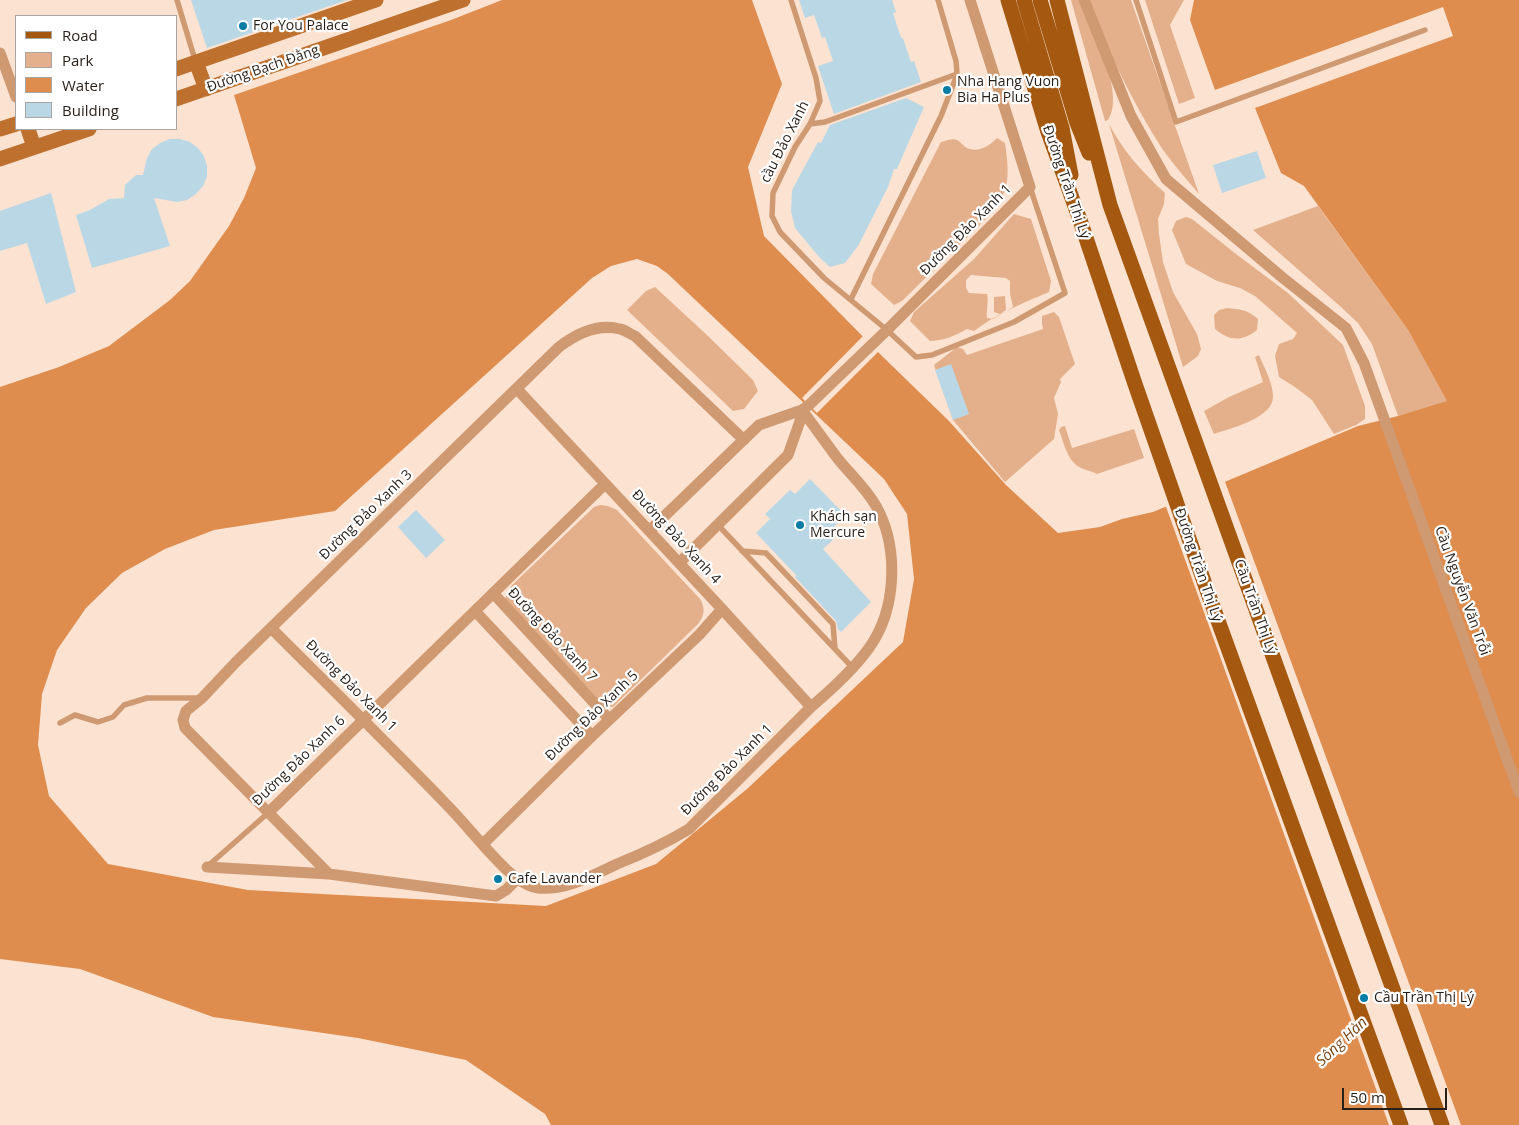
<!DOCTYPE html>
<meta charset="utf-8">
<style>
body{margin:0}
#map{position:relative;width:1519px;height:1125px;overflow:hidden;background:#fce3d1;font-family:"Open Sans",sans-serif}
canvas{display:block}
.legend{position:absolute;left:15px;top:15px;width:162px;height:115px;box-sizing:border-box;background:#fff;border:1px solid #a9a5a3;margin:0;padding:6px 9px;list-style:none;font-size:15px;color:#281f18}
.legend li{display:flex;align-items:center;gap:10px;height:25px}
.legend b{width:25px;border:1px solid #a9a5a3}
.scale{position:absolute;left:1342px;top:1088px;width:105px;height:22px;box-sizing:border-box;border:2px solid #281f18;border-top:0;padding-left:6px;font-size:15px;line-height:18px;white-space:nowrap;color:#281f18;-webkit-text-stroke:4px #fff;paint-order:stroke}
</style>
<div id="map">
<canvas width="1519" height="1125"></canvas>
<ul class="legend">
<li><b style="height:6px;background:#a5580f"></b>Road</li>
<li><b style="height:14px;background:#e4b08b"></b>Park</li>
<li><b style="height:14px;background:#de8d4f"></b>Water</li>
<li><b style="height:14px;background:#bad7e6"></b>Building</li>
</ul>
<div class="scale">50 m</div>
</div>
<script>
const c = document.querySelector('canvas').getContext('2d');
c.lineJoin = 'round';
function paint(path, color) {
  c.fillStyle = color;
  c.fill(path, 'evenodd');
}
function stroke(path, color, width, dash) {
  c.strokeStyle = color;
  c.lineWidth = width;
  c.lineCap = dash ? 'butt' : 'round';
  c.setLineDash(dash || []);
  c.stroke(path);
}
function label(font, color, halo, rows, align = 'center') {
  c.font = font + ' "Open Sans",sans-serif';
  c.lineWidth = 4.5;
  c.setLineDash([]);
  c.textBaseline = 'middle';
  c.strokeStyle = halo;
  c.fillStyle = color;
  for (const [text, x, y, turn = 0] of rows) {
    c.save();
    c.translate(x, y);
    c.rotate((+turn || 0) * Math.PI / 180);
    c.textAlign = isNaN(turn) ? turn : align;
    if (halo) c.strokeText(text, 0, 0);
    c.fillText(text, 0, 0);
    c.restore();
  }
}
paint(new Path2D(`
 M 1071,0 L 1081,0 C 1092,26 1126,95 1108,120 L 1105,121 Z
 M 1087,0 L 1131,0 L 1199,194 C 1187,180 1174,165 1163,150 C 1132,102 1109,52 1087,0 Z
 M 1145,0 L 1184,0 L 1170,25 L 1195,98 L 1179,104 Z
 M 1109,124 C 1123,151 1143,173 1165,193 L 1164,204 L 1158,219 L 1159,234 L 1163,262 L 1173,292 L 1197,334 L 1201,349 L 1198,356 L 1183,367 Z
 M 997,138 L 1005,143 C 1009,172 1011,189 992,213 L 902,301 L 894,305 L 871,284 L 873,274 L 941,142 C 946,141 952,138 957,140 C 961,142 963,146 967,148 C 979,153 989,146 997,138 Z
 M 1318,206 L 1408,330 L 1448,402 L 1398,416 L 1372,344 L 1358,323 L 1341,307 L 1253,230 Z
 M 1014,214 L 1031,219 L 1051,281 L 1049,292 C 1023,303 996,314 974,331 L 967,329 C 955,336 943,341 930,341 L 910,321 L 914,312 L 974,259 ZM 971,275 L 1006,278 L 1010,281 L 1010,294 L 1013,307 L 993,319 L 987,318 C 986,310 989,302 987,294 L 969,293 L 966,288 L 966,280 Z
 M 1186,217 L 1192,219 L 1236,254 L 1288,293 L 1343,345 L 1365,406 L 1365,419 L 1356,425 L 1334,434 L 1312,400 L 1295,387 L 1279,377 L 1275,356 L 1279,344 L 1293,339 L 1297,333 L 1255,296 L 1240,288 L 1217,281 L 1186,264 L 1172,230 L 1176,221 Z
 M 655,287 L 708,336 L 753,380 L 758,391 L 744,409 L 733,411 L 627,310 L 646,291 Z
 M 1005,296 L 1006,310 L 1000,314 L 994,312 L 994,297 Z
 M 1227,308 C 1240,309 1248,310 1258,319 L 1257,330 C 1242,342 1229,341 1215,329 L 1214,315 L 1219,310 Z
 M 1054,312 L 1059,317 L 1075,364 L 1060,379 L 1061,382 L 1054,398 L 1058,414 L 1054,439 L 1005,482 L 953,420 L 934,365 L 957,347 L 963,349 L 967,355 L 1043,329 L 1042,324 L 1042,316 Z
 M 1259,355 C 1264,367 1273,383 1273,396 C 1274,418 1231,428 1214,434 L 1204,411 L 1229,397 L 1263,382 L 1255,357 Z
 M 1065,426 L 1072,448 L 1134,429 L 1144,458 L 1097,474 C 1092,471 1087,471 1081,468 C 1067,461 1064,443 1059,430 L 1061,427 Z
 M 600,505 L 608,506 L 617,510 L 700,599 C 706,609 704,616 698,624 L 613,707 L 603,706 L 505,603 L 506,596 L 510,587 L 594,507 Z`), '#e4b08b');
paint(new Path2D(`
 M 502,0 L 752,0 L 782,84 L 748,167 L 764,236 L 882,356 L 949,421 L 1006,485 L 1058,533 L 1100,527 L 1122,519 L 1153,512 L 1358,426 L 1398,416 L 1447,401 L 1408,330 L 1304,186 L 1281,173 L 1255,108 L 1453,36 L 1443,7 L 1215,90 L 1190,20 L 1194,0 L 1519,0 L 1519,1125 L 551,1125 L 545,1114 L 466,1060 L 358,1038 L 213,1017 L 80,969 L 0,959 L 0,387 L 59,367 L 109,346 L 170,300 L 190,281 L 229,226 L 244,198 L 256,168 L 234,95 L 451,20 ZM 637,259 L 657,266 L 668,274 L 884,479 L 907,514 L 914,579 L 903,642 L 747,789 L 656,864 L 546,906 L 248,890 L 108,864 L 49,796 L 38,745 L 42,694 L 57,650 L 86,608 L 122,573 L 165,549 L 214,530 L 335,511 L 592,278 L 611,266 Z`), '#de8d4f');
paint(new Path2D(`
 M 864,335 L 879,351 L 817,413 L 802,398 Z
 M 1224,479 L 1461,1125 L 1389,1125 L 1165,504 Z`), '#fce3d1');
paint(new Path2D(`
 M 191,0 L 347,0 L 207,48 Z
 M 799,0 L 892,0 L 896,12 L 893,13 L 901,38 L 903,38 L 911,62 L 914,61 L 921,82 L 834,114 L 818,66 L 833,61 L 825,37 L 822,38 L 814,15 L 805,18 Z
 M 906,98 L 924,107 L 897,169 L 894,169 L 888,187 L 858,246 L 845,263 L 830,267 L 819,257 L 795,228 L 791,211 L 792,190 L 818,142 L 821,143 L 830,125 Z
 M 170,139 L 180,139 L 190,142 L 198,148 L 204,156 L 207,166 L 207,177 L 203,186 L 196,194 L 187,200 L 177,202 L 154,198 L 170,246 L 92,268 L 76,215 L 90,210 L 109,199 L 124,198 L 125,185 L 136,175 L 143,175 L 147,158 L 152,149 L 160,143 Z
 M 1257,151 L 1266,178 L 1222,193 L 1213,165 Z
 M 51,193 L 76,292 L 46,304 L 27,243 L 0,251 L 0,211 Z
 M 951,364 L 969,414 L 953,420 L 935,370 Z
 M 810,479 L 846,516 L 829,531 L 835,538 L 823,549 L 871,602 L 841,632 L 838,629 L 836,621 L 795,577 L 796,575 L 756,533 L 770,519 L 765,514 L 790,490 L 795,494 Z
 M 416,510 L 445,540 L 426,558 L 398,527 Z`), '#bad7e6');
stroke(new Path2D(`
 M 177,0 L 195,60
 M 791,0 L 816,78 L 820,101 L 810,124 L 795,147 L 773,193 L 772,216 L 780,232 L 824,278 L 887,330 L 916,357 L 932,355 L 1014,322 L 1065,293 L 1030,187
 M 1136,0 L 1176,122 L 1425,30
 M 810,124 L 825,122 L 957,74
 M 851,299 L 941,116 L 955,80 L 957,74 L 956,61 L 938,0
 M 718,525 L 852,667
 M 742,551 L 766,553 L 833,624 L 835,649
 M 60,723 L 75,715 L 98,722 L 113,717 L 124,705 L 147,698 L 201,698
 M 209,865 L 268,813`), '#cf9972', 5.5);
stroke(new Path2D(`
 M 1084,0 L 1131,116 L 1166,179 L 1283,278 L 1346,328 L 1364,363 L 1519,792
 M 0,53 L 16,97
 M 517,389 L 722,609 L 811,707
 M 649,531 L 759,425 L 802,410 L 809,405 L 887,330 L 1030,187 L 970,0
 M 679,563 L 788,455 L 800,421 L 802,410
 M 493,593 L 609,719
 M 475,611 L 592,736
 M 271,628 C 329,686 388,744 445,803 C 467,825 486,851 509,872 C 517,879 528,887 538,888 C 565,891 594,875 617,864 C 642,854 666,843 689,829 L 811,707 C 831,690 854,669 869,648 C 897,609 899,547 876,506 C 866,488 851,475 838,459 C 826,443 814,426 802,410
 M 268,813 L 605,484
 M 483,844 L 592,736 L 699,635 L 722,609
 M 207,867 L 329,874 L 496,896 L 506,890 L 517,879
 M 329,874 L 185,728 L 183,720 L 186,711 L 202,698 L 236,662 L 559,347 C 576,334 597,323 620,329 C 625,330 630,334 635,336 L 744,440`), '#cf9972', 11);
stroke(new Path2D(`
 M 196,62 L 206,89
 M 176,69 L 376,0
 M 176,99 L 463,0
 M 0,129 L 16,124
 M 28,129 L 34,147
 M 0,159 L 89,129`), '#be702f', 15);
stroke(new Path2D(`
 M 1008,0 L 1048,132 L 1080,220 L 1135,384 L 1208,593 L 1401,1125
 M 1024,0 L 1062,128 L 1071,175
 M 1040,0 L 1077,123 L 1089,153
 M 1057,0 L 1110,205 L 1442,1125`), '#a5580f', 15);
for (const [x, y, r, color] of [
 [243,26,5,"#077ca4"],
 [947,90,5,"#077ca4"],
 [800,525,5,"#077ca4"],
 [498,879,5,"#077ca4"],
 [1364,998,5,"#077ca4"]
]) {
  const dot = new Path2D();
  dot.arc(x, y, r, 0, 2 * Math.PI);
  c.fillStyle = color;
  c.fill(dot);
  stroke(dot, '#fff', 2);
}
label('14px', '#281f18', '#fff', [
 ["For You Palace",253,26],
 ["Nha Hang Vuon",957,82],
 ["Bia Ha Plus",957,98],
 ["Khách sạn",810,517],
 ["Mercure",810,533],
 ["Cafe Lavander",508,879],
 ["Cầu Trần Thị Lý",1374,998]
], 'left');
label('14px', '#281f18', '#fff', [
 ["Đường Bạch Đằng",263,69,-19],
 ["cầu Đảo Xanh",785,142,-63],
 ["Đường Trần Thị Lý",1066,182,71],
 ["Đường Đảo Xanh 1",966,230,-45],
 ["Đường Đảo Xanh 3",366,515,-44],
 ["Đường Đảo Xanh 4",676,537,47],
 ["Đường Trần Thị Lý",1198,565,71],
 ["Cầu Nguyễn Văn Trỗi",1462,591,70],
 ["Cầu Trần Thị Lý",1255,607,70],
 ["Đường Đảo Xanh 7",552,635,47],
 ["Đường Đảo Xanh 1",351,686,45],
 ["Đường Đảo Xanh 5",592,716,-44],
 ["Đường Đảo Xanh 6",299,761,-44],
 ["Đường Đảo Xanh 1",727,770,-45]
]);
label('italic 15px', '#7c471a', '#fff', [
 ["Sông Hàn",1342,1042,-43]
]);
</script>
